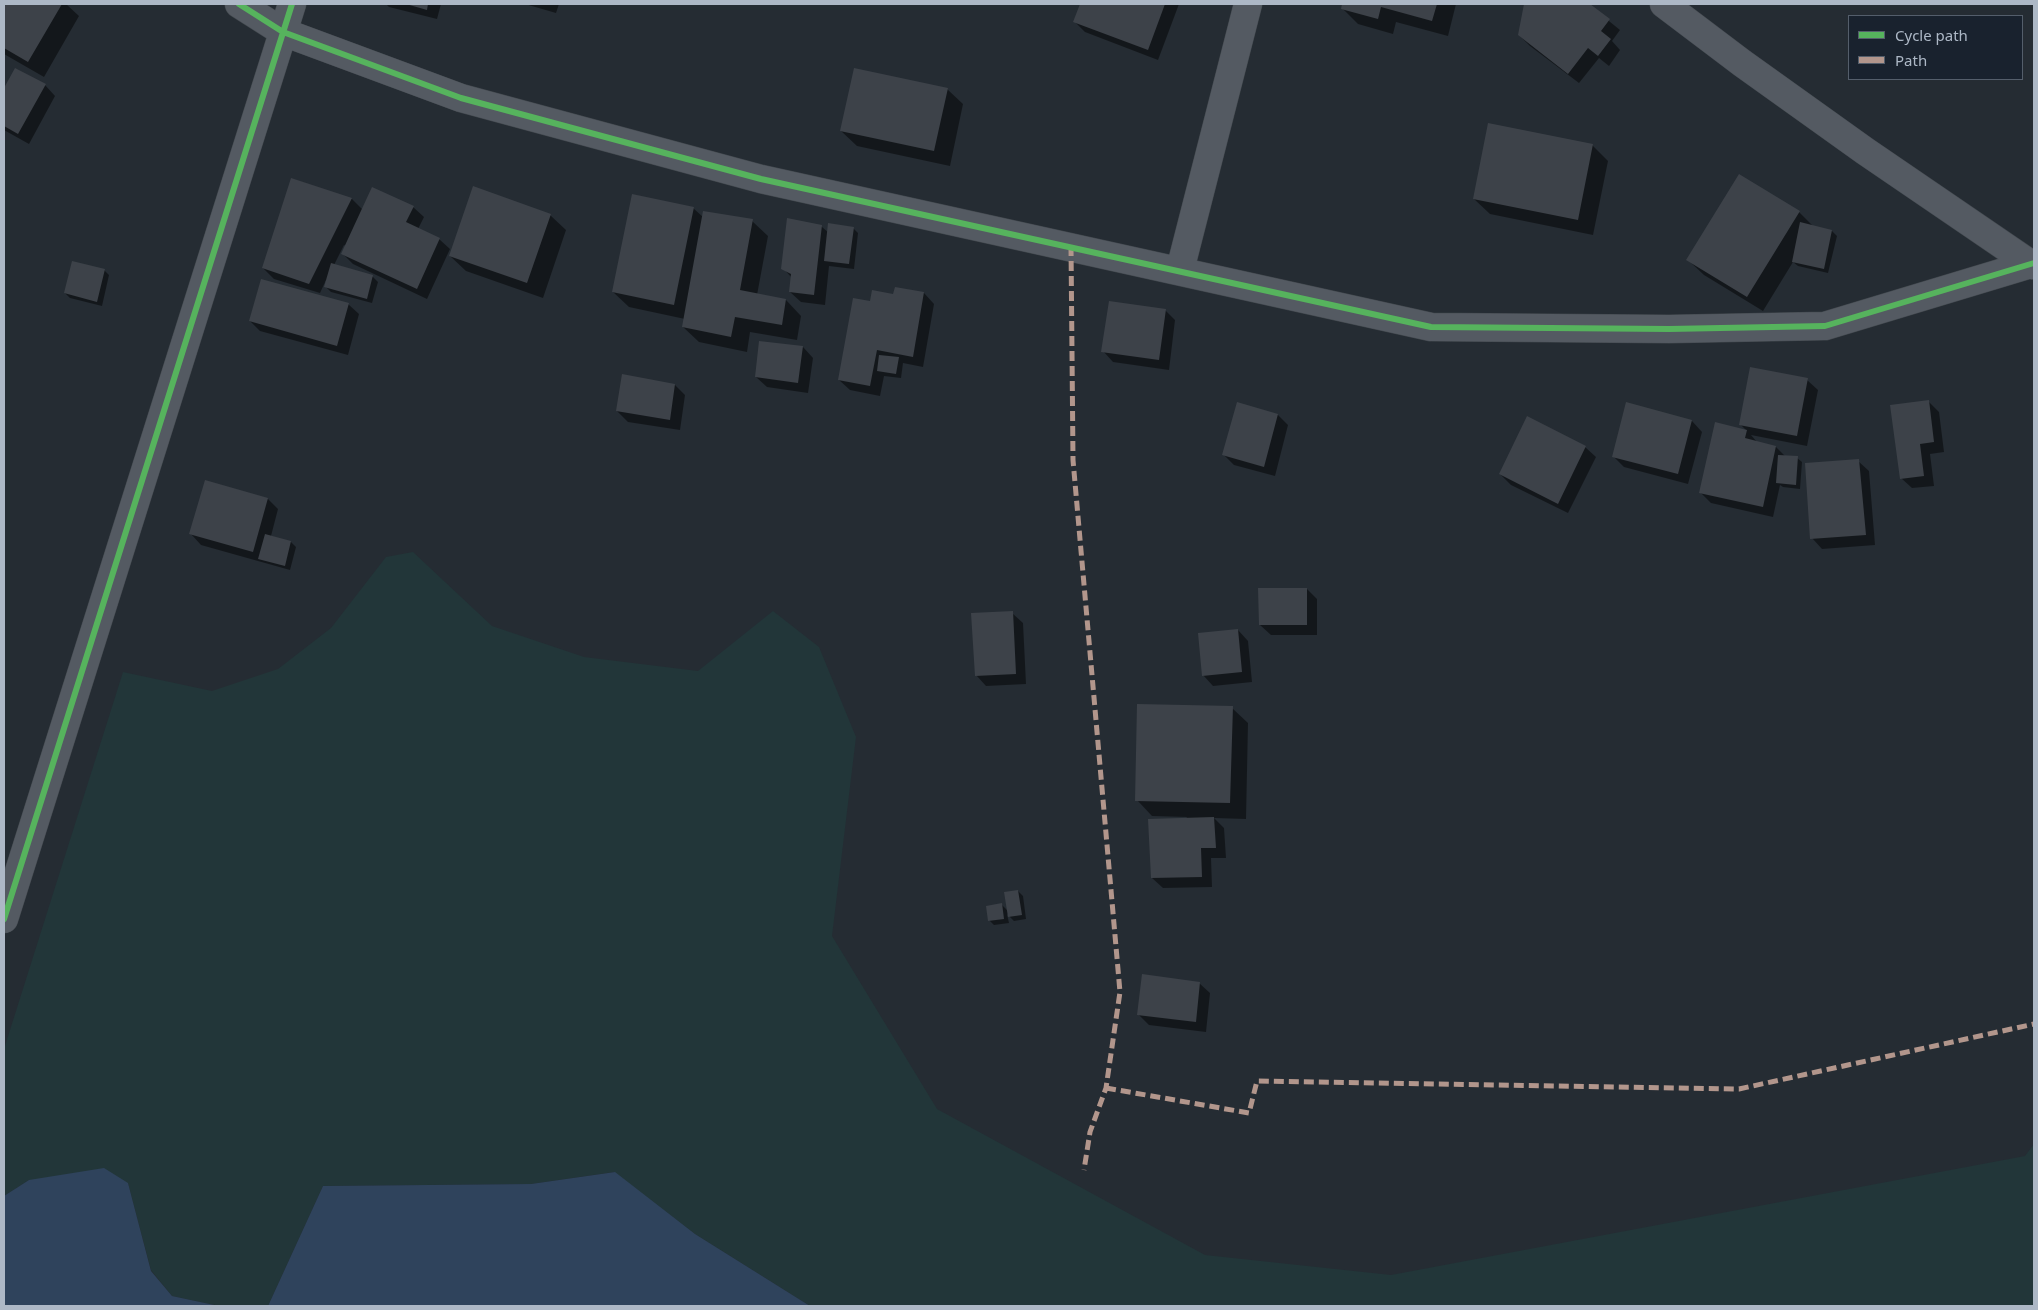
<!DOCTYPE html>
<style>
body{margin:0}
#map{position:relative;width:2038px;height:1310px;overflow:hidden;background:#252c33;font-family:"Noto Sans",sans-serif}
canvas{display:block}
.frame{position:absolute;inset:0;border:5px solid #adb8c6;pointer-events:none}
.legend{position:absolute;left:1848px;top:15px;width:175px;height:65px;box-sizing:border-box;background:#19222e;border:1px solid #545e6b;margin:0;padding:6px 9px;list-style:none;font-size:15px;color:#adb8c6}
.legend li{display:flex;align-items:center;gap:10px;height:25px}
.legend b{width:25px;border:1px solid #545e6b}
</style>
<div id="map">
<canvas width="2038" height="1310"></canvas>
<div class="frame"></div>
<ul class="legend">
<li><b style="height:6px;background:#56b35d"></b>Cycle path</li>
<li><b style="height:6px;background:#b2968c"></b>Path</li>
</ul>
</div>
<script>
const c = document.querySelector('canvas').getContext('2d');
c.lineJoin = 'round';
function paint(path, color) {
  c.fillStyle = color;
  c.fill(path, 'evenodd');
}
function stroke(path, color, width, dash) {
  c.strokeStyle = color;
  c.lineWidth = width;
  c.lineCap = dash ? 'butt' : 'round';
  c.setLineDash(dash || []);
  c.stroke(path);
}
paint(new Path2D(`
 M 413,552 L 492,626 L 584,657 L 698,671 L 773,611 L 819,647 L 856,737 L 832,936 L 937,1109 L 1205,1255 L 1391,1275 L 2025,1156 L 2034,1144 L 2034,1306 L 810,1306 L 695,1234 L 614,1172 L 531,1184 L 323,1186 L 268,1306 L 219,1306 L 172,1296 L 151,1270 L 128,1183 L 29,1180 L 4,1196 L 4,1049 L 123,672 L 212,691 L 278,669 L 331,628 L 386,557 Z`), '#223639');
paint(new Path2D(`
 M 104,1168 L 128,1183 L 151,1271 L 172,1296 L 219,1306 L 4,1306 L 4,1196 L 29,1180 Z
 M 615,1172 L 695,1234 L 810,1306 L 268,1306 L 323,1186 L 531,1184 Z`), '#2f435c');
paint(new Path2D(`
 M 4,4 L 66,4 L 79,16 L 44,77 L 4,54 Z
 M 386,4 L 441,4 L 437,19 L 389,7 Z
 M 525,4 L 559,4 L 556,13 Z
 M 1081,4 L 1179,4 L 1158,60 L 1085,32 L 1075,22 Z
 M 1344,4 L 1456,4 L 1448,36 L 1396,22 L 1393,34 L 1358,24 L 1342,8 Z
 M 1526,4 L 1588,4 L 1620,30 L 1612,41 L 1620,50 L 1609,66 L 1599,58 L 1579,83 L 1530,46 L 1519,35 Z
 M 16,69 L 45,85 L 55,96 L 29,144 L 4,130 L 4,90 Z
 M 947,89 L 963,104 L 950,166 L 857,146 L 841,131 Z
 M 1592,145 L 1608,161 L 1593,235 L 1490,214 L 1474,199 Z
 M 292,179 L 352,199 L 363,210 L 413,207 L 424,217 L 418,229 L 439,239 L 450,249 L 427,299 L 353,264 L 343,254 L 346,246 L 344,245 L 334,265 L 373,277 L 378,282 L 372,303 L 331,292 L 326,287 L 326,280 L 320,293 L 274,279 L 263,268 Z
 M 693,208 L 703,217 L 752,221 L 768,236 L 757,295 L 786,300 L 801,316 L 797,340 L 750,332 L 747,352 L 699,342 L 683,327 L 685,319 L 629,307 L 613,292 Z
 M 1799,212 L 1813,226 L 1832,231 L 1837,236 L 1828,273 L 1798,266 L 1793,262 L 1763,311 L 1704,275 L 1688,260 Z
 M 550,215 L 566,230 L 543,298 L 466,271 L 450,256 Z
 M 788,219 L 822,227 L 829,233 L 853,228 L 858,233 L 854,269 L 829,266 L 825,305 L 801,302 L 790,292 L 792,278 L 783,268 Z
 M 104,270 L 109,275 L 102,306 L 70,298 L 65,293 Z
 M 896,288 L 924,293 L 934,304 L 923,367 L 903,363 L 901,378 L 884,376 L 880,396 L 850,390 L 839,380 L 871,302 L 895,296 Z
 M 348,304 L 359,314 L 348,355 L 260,331 L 250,321 Z
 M 1165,310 L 1175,320 L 1169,370 L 1113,362 L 1103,351 Z
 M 803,347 L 813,358 L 808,393 L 767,387 L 756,377 Z
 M 1807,380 L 1818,390 L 1807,446 L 1751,435 L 1757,442 L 1776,447 L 1786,457 L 1797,458 L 1802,462 L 1800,489 L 1783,487 L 1780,485 L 1773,517 L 1711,503 L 1700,492 L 1716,424 L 1747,431 L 1741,425 Z
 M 675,385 L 685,395 L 680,430 L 628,422 L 617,411 Z
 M 1928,401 L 1939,412 L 1944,452 L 1930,454 L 1934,486 L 1912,488 L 1901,478 Z
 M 1237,404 L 1278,415 L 1288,425 L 1275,476 L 1234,465 L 1224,455 Z
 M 1627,404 L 1692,421 L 1702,432 L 1688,484 L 1624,467 L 1614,457 Z
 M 1585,447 L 1596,457 L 1568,513 L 1511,485 L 1500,474 Z
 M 1858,461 L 1869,471 L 1875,545 L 1822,549 L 1812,538 Z
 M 268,499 L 278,509 L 271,536 L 291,542 L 296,547 L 290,570 L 201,545 L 191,534 Z
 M 1307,589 L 1317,599 L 1317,635 L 1271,635 L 1260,625 Z
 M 1012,613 L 1023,623 L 1026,684 L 986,686 L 976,675 Z
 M 1238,630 L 1248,641 L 1252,682 L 1213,686 L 1203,675 Z
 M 1232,708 L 1248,723 L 1246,819 L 1214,818 L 1224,828 L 1226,858 L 1211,858 L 1212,887 L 1163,888 L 1152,878 L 1187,817 L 1152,816 L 1137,800 Z
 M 1018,891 L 1023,896 L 1026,919 L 1014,921 L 1007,914 L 1009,923 L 994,925 L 989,920 L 1002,905 L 1009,912 Z
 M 1199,983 L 1210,993 L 1206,1032 L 1149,1025 L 1139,1015 Z`), '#0007');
paint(new Path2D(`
 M 4,4 L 62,4 L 28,62 L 4,48 Z
 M 406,4 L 428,4 L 427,10 Z
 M 1080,4 L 1165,4 L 1148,50 L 1073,22 Z
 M 1342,4 L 1437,4 L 1432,21 L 1381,7 L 1378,19 L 1341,9 Z
 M 1524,4 L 1590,4 L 1610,19 L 1601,31 L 1611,39 L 1598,56 L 1588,48 L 1568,74 L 1518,35 Z
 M 15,68 L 46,84 L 18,134 L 4,126 L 4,88 Z
 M 854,68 L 948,88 L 934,151 L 840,131 Z
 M 1488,123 L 1593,144 L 1578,220 L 1473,199 Z
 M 1739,174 L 1800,211 L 1747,297 L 1686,260 Z
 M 291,178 L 352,198 L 309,284 L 262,268 Z
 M 473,186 L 551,214 L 527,283 L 449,256 Z
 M 372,187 L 414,206 L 406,222 L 440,238 L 417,289 L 341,254 Z
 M 632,194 L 694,207 L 674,305 L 612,292 Z
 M 703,211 L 753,219 L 740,290 L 786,299 L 782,325 L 735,317 L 731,337 L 682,327 Z
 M 787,218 L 822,225 L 814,295 L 789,292 L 791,274 L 781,269 Z
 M 1800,222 L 1832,230 L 1824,269 L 1792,262 Z
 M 828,223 L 854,227 L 849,264 L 824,261 Z
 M 72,261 L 105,269 L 97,302 L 64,293 Z
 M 331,263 L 373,275 L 367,299 L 324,287 Z
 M 261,279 L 349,303 L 337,346 L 249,321 Z
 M 895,287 L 924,292 L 913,357 L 877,350 L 870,386 L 838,380 L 853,298 L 870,301 L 872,290 L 893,294 Z
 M 1109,301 L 1166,309 L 1159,360 L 1101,352 Z
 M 759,341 L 803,346 L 798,383 L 755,377 Z
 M 879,355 L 899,357 L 896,374 L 877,371 Z
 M 1750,367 L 1808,378 L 1797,436 L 1739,425 Z
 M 622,374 L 675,384 L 670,420 L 616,411 Z
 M 1929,400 L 1934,442 L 1920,444 L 1924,476 L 1900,479 L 1890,405 Z
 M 1237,402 L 1278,414 L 1264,467 L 1222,455 Z
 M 1626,402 L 1692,420 L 1678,474 L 1612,457 Z
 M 1527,416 L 1586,446 L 1558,504 L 1499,474 Z
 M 1715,422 L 1747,430 L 1745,438 L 1776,446 L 1763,507 L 1699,493 Z
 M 1778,455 L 1798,456 L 1796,485 L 1776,483 Z
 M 1859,459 L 1866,535 L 1810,539 L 1805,463 Z
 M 205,480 L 268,498 L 253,552 L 189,534 Z
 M 265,534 L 291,541 L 285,566 L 258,559 Z
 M 1258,588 L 1307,588 L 1307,625 L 1259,625 Z
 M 1013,611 L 1016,674 L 975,676 L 971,613 Z
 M 1238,629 L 1242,672 L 1202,676 L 1198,633 Z
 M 1137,704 L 1233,706 L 1230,803 L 1135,801 Z
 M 1214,817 L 1216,848 L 1201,848 L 1202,877 L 1151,878 L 1148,819 Z
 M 1018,890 L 1022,915 L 1008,917 L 1004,892 Z
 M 1002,903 L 1004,919 L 988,921 L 986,906 Z
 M 1142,974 L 1200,982 L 1196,1022 L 1137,1015 Z`), '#3d4249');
const minor = new Path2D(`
 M 239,4 L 283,32 L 461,98 L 761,179 L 1431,327 L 1669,329 L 1825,326 L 2034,263
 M 1664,4 L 1742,63 L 1865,151 L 2032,265 L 2034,264
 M 1180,270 L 1248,4
 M 4,919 L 292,4`);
stroke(minor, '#42484e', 29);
stroke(minor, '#545a62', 28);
stroke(new Path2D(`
 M 1071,246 L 1073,460 L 1120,992 L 1106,1088 L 1090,1132 L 1084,1170
 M 1106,1088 L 1249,1113 L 1257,1081 L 1739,1089 L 2034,1024`), '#b2968c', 5, [10, 5]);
stroke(new Path2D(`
 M 239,4 L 283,32 L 461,98 L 761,179 L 1431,327 L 1669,329 L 1825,326 L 2034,263
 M 4,919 L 292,4`), '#56b35d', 6);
</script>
